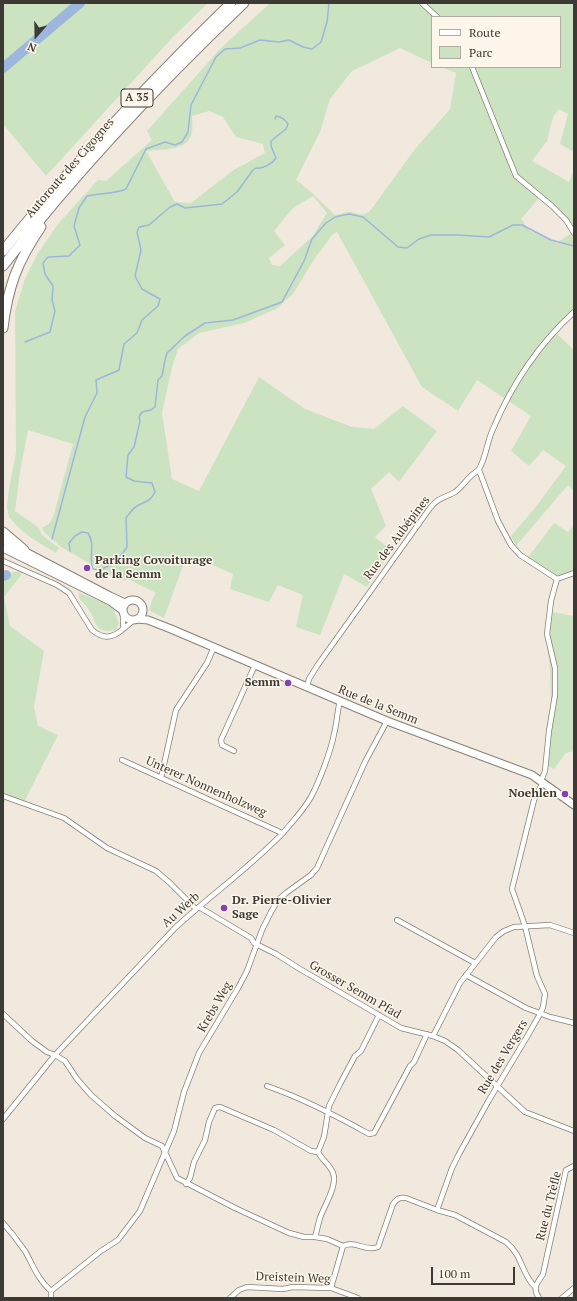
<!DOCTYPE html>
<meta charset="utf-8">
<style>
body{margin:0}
#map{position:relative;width:577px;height:1301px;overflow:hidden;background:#f1e9dd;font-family:"PT Serif",serif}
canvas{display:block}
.frame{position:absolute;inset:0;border:4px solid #3d3a35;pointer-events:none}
.legend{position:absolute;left:431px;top:16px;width:130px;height:52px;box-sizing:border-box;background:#fef6ea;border:1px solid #b1aba2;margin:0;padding:5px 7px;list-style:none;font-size:12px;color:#3d3a35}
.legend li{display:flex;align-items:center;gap:8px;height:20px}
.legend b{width:20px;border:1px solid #b1aba2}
.north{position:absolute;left:16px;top:16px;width:40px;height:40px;-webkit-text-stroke:3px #fef6ea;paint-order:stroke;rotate:200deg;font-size:11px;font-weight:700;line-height:16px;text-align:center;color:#3d3a35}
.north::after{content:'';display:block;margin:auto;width:14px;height:18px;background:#3d3a35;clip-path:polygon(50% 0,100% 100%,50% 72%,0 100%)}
.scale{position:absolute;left:431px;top:1267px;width:84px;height:18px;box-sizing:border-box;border:2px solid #3d3a35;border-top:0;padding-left:5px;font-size:12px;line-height:14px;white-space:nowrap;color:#3d3a35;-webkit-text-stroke:3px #fef6ea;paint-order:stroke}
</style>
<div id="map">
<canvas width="577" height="1301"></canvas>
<div class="frame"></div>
<ul class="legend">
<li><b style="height:5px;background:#fff"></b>Route</li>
<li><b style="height:11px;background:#cbe3c1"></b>Parc</li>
</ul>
<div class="north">N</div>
<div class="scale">100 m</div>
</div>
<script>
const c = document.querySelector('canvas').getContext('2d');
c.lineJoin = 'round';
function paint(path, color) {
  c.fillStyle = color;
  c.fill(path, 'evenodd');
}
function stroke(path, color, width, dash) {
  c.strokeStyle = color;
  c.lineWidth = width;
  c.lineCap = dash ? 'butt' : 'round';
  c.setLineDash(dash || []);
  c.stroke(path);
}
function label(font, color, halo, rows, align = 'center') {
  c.font = font + ' "PT Serif",serif';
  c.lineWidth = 3;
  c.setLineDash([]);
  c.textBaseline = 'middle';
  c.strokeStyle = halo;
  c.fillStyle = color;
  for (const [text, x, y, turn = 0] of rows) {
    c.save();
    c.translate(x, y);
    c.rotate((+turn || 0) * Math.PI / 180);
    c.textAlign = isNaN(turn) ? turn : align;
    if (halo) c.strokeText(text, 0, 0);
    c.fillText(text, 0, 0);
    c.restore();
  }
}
paint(new Path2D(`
 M 3,3 L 208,3 L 172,38 L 46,176 L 3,124 Z
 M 270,3 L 574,3 L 574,152 L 560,144 L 568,114 L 559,109 L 553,117 L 547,141 L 532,161 L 569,182 L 574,170 L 574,228 L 556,205 L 539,198 L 521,219 L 530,231 L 557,243 L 574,231 L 574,314 L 555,332 L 574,350 L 574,491 L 568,485 L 516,546 L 511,536 L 535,508 L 566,466 L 543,450 L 529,466 L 511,451 L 531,416 L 477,380 L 458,411 L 422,387 L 337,232 L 332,235 L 313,261 L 293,294 L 276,309 L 244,323 L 199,333 L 178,349 L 172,367 L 162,413 L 172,479 L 199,491 L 259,377 L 305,409 L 352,427 L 374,429 L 403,406 L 437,431 L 399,482 L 389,472 L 371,489 L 386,526 L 375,537 L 392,551 L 367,587 L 344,574 L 320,635 L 296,627 L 303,595 L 278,585 L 269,602 L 230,589 L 233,574 L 210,564 L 185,560 L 164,618 L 149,610 L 153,598 L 156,593 L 130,580 L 119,580 L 61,547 L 44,532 L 42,528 L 50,523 L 54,514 L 73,444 L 28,430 L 20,472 L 15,511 L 39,528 L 42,535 L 59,548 L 56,553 L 31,538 L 18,527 L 9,517 L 7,507 L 9,489 L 16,453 L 15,311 L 25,279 L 38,253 L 58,224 L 98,180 L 106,181 L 152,140 L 147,131 L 221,48 ZM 432,17 L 560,17 L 560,67 L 442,67 L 456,73 L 450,109 L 415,149 L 370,211 C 361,218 358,212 348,212 C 344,213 340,214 335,215 L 310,191 L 296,180 L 320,132 L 330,99 L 352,71 L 400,48 L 432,63 ZM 209,111 L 223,117 L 236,137 L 263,144 L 265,153 L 232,171 L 191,203 L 175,202 L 146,151 C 161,149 189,152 192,132 C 193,127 192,121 192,116 ZM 313,196 L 327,213 L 312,237 L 280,266 L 272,265 L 269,258 L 285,245 L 274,231 L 293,208 Z
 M 554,523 L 568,532 L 574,525 L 574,571 L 555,577 L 526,560 Z
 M 19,571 L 22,574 L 4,597 L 10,626 L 44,651 L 34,707 L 38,726 L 58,735 L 24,802 L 6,800 L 3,803 L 3,575 Z
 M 79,593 L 107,604 L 114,610 L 119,624 L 116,630 C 97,633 97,627 91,613 C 88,607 82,602 79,598 Z
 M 547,611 L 574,616 L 574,751 L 566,753 L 554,769 L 543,763 L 551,709 L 550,669 L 545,624 Z`), '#cbe3c1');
stroke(new Path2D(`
 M 25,342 L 50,332 L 55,311 L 52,300 L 53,286 L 45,274 L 43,263 L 48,257 L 69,256 L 80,245 L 74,226 L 79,208 L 87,196 C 99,193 116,194 126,189 L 146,149 L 165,142 L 175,145 L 182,142 L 188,132 L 191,105 L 216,57 L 225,49 L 240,48 L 260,40 L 279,42 L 289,40 L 303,47 L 312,49 L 321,42 L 327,22 L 329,3
 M 52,539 L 85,417 L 97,393 L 96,380 L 119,370 L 124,344 L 137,333 L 142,320 L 158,306 L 160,299 L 142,289 L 135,276 L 141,250 L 137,232 L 139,227 L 149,225 L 170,207 L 177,204 L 185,208 L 222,204 L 237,192 L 253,170 L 256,168 C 263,169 272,164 276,158 L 271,146 L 271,141 L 286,129 L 288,124 C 285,119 282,117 276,116 L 275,119
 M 70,551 L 69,543 L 75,536 L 82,532 L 88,533 C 96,546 88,556 93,569 L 100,570 L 116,562 L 127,547 L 126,518 C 129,514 133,508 137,506 C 146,501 150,502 155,492 L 152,483 L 134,481 L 126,477 L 128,455 L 134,447 L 140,421 L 139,417 L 142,412 L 151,410 L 155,407 L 158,380 L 162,376 L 165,360 L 167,353 L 185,336 L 205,323 L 233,320 L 282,302 L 304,261 L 312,239 L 326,223 L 335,217 L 349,214 L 363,217 L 398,247 L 407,248 L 419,239 L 431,235 L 458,235 L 489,237 L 513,225 L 522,225 L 551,240 L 574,246`), '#9db6dc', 1.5);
stroke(new Path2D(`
 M 3,68 L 80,3
 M 3,576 L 6,575`), '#9db6dc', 10);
const minor = new Path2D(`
 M 422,3 L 437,17
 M 472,67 L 516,176 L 552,206 L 566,220 L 574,233
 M 479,470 L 498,521 L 511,545 L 520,555 L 557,579 L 551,601 L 547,634 L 555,668 L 555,695 L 549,731 L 545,771 L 541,781
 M 3,561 L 57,585 L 69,593 L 92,630 C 103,639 112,639 123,629 C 127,626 130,624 133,620
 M 557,579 L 574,573
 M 123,629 L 123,614
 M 307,687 L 309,679 L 317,666 L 430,508 C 440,496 443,499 455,492 C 462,487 466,480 472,475 C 474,473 478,471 479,469 C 486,458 487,441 493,429 C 512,384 539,344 574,312
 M 234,751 L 222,745 L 221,740 L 255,665
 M 122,760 L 282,833
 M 161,778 L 176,710 L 207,663 L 214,647
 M 3,796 L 64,818 L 107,848 L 156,871 L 170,883 L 196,909
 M 199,907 L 251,938 L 254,943 L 276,954 L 300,969 L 401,1028 L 433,1036 L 460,983 L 496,937 L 504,931 L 514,927 L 550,925 L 574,933
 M 397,920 L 475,963
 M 466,975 L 526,1008 L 550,1017 L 574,1023
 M 3,1014 L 32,1041 L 47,1052 L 55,1055 L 65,1061 L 77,1079 L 91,1095 L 115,1116 L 145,1138 L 162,1146 L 177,1178 L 235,1208 L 289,1233 L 304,1237 L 315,1237 L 327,1239 L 343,1246 L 331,1288
 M 433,1036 L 445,1041 L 458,1050 L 525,1112 L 574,1131
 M 267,1086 C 304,1099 335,1115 369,1134 L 374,1133 L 410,1066 L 414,1062 L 427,1034
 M 3,1119 L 55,1055 L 175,928 C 211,895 249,868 283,833 C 293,821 303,811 311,797 C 319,782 331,751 334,734 C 337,723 337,712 340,701
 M 186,1184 L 190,1178 L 194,1162 L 205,1140 L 209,1122 L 215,1108 L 220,1107 L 274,1130 L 311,1151 L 318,1152
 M 437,1210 L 455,1215 L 506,1242 C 523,1256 521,1273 535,1287
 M 3,1223 C 11,1232 18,1241 25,1251 C 33,1265 38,1280 51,1291 L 51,1298
 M 315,1237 C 317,1231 318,1224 320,1218 C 324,1206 338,1185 333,1173 C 330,1165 322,1160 318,1152 L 324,1137 L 329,1106 L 340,1084 L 355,1056 L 361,1051 L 379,1015
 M 343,1246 C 356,1240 365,1252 378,1247 L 393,1204 C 397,1199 399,1197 406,1198 L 437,1210 L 452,1168 L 459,1154 L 489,1100 L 528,1035 L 540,1014 L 543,1007 L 545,994 L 537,976 L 525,926 L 512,889 L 534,800 L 543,782
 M 51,1291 L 101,1251 L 118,1240 L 140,1211 L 174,1131 L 184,1092 L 199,1053 L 238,988 L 247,971 L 262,930 L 271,912 L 278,900 L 286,893 L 311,875 L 317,868 L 365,762 L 387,721
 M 230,1298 L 239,1290 L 247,1287 L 283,1289 L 293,1287 L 331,1288 L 358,1298
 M 539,1298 C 532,1287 537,1284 543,1274 L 566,1170 L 574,1166
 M 562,1298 L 574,1288`);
const secondary = new Path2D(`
 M 3,540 L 110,596 L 125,603
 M 3,548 L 110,601 L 122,610
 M123 610a10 10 0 1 1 20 0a10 10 0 1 1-20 0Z
 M 137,619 L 148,620 L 171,629 L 387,721 L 532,775 L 574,805`);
const motorway = new Path2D(`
 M 3,251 C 22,227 43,203 63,179 C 117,118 173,59 231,3
 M 3,266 C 76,172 158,85 244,3
 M 3,328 C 8,287 17,262 41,227
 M 3,532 L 24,550`);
stroke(minor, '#878075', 6);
stroke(secondary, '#878075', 9);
stroke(motorway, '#878075', 11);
stroke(minor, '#fff', 4.5);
stroke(secondary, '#fff', 7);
stroke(motorway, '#fff', 9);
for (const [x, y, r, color] of [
 [87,568,4,"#8241b5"],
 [288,683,4,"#8241b5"],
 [565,794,4,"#8241b5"],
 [224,908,4,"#8241b5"]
]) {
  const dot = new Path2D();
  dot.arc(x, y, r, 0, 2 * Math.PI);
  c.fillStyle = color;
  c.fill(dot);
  stroke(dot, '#fef6ea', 1.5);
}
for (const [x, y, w] of [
 [137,98,32]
]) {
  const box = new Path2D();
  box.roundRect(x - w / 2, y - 9, w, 18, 3);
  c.fillStyle = '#fef6ea';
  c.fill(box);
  stroke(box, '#3d3a35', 1);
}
label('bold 11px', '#3d3a35', null, [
 ["A 35",137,98]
]);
label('12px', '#3d3a35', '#fef6ea', [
 ["Autoroute des Cigognes",70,168,-49],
 ["Rue des Aubépines",397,538,-53],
 ["Rue de la Semm",378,705,22],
 ["Unterer Nonnenholzweg",206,787,24],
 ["Au Werb",181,910,-42],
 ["Grosser Semm Pfad",355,990,30],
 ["Krebs Weg",215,1007,-60],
 ["Rue des Vergers",503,1057,-59],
 ["Rue du Trèfle",549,1206,-76],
 ["Dreistein Weg",293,1278,2]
]);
label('bold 12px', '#3d3a35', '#fef6ea', [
 ["Parking Covoiturage",95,561],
 ["de la Semm",95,575],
 ["Semm",280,683,"right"],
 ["Noehlen",557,794,"right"],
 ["Dr. Pierre-Olivier",232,901],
 ["Sage",232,915]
], 'left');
</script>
